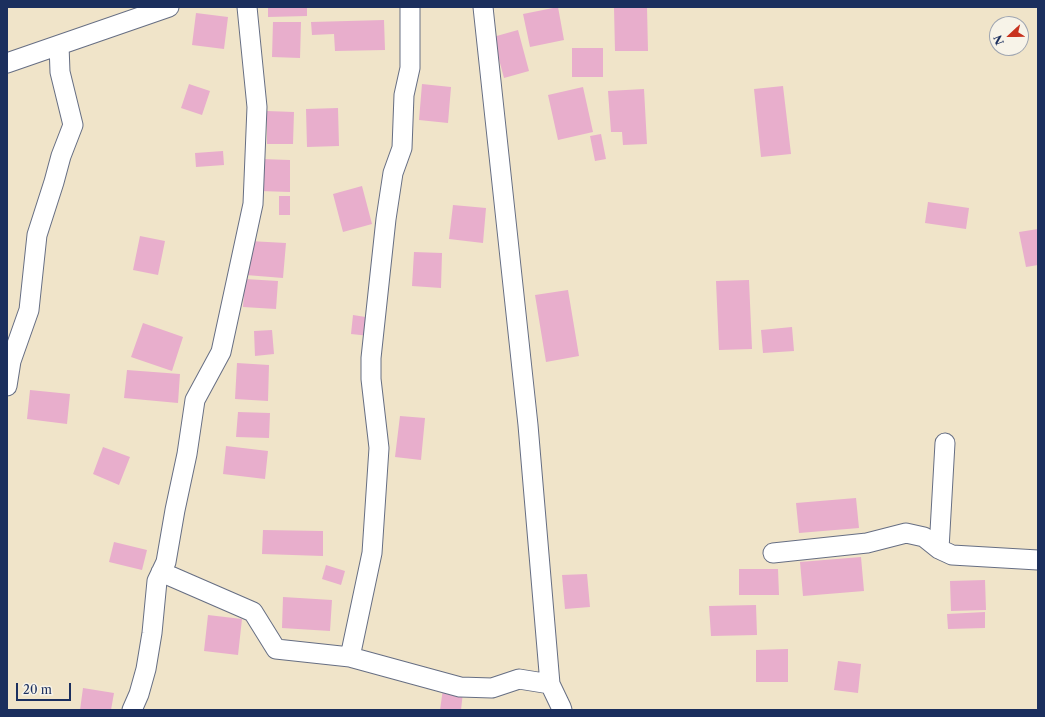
<!DOCTYPE html>
<style>
body{margin:0}
#map{position:relative;width:1045px;height:717px;overflow:hidden;background:#f0e4c9;font-family:"Libre Caslon Text",serif}
canvas{display:block}
.frame{position:absolute;inset:0;border:8px solid #1b2f5e;pointer-events:none}
.north{position:absolute;left:989px;top:16px;width:40px;height:40px;box-sizing:border-box;background:#f7f3e8;border:1px solid #9fa5b1;border-radius:50%;rotate:248deg;font-size:11px;font-weight:700;line-height:16px;text-align:center;color:#1b2f5e}
.north::after{content:'';display:block;margin:auto;width:14px;height:18px;background:#c8321e;clip-path:polygon(50% 0,100% 100%,50% 72%,0 100%)}
.scale{position:absolute;left:16px;top:683px;width:55px;height:18px;box-sizing:border-box;border:2px solid #1b2f5e;border-top:0;padding-left:5px;font-size:12px;line-height:14px;white-space:nowrap;color:#1b2f5e;-webkit-text-stroke:3px #f7f3e8;paint-order:stroke}
</style>
<div id="map">
<canvas width="1045" height="717"></canvas>
<div class="frame"></div>
<div class="north">N</div>
<div class="scale">20 m</div>
</div>
<script>
const c = document.querySelector('canvas').getContext('2d');
c.lineJoin = 'round';
function paint(path, color) {
  c.fillStyle = color;
  c.fill(path, 'evenodd');
}
function stroke(path, color, width, dash) {
  c.strokeStyle = color;
  c.lineWidth = width;
  c.lineCap = dash ? 'butt' : 'round';
  c.setLineDash(dash || []);
  c.stroke(path);
}
paint(new Path2D(`
 M 268,7 L 307,7 L 307,16 L 268,17 Z
 M 558,7 L 564,40 L 530,47 L 523,14 Z
 M 647,7 L 648,51 L 615,51 L 614,8 Z
 M 196,13 L 228,17 L 224,49 L 192,45 Z
 M 384,20 L 385,50 L 335,51 L 334,34 L 312,35 L 311,22 Z
 M 273,22 L 301,22 L 300,58 L 272,57 Z
 M 518,30 L 529,71 L 504,78 L 493,37 Z
 M 572,48 L 603,48 L 603,77 L 572,77 Z
 M 189,84 L 210,91 L 202,115 L 181,108 Z
 M 422,84 L 451,87 L 448,123 L 419,120 Z
 M 783,86 L 791,154 L 761,157 L 754,89 Z
 M 583,87 L 593,132 L 558,140 L 548,95 Z
 M 644,89 L 647,144 L 623,145 L 622,132 L 611,132 L 608,91 Z
 M 338,108 L 339,146 L 307,147 L 306,109 Z
 M 267,111 L 294,112 L 293,144 L 267,144 Z
 M 601,134 L 606,159 L 595,161 L 590,136 Z
 M 223,151 L 224,165 L 196,167 L 195,153 Z
 M 261,159 L 290,160 L 290,192 L 260,191 Z
 M 362,186 L 372,224 L 343,232 L 333,194 Z
 M 279,196 L 290,196 L 290,215 L 279,215 Z
 M 928,202 L 969,208 L 966,229 L 925,223 Z
 M 453,205 L 486,208 L 483,243 L 449,239 Z
 M 1038,229 L 1038,265 L 1026,267 L 1019,232 Z
 M 140,236 L 165,241 L 158,275 L 133,270 Z
 M 249,241 L 286,243 L 283,278 L 246,275 Z
 M 414,252 L 442,253 L 441,288 L 412,286 Z
 M 245,279 L 278,281 L 276,309 L 243,307 Z
 M 749,280 L 752,349 L 719,350 L 716,281 Z
 M 568,290 L 579,356 L 546,362 L 535,295 Z
 M 353,315 L 372,318 L 370,336 L 351,334 Z
 M 143,323 L 183,337 L 172,371 L 131,357 Z
 M 792,327 L 794,351 L 763,353 L 761,330 Z
 M 272,330 L 274,354 L 255,356 L 254,331 Z
 M 237,363 L 269,365 L 268,401 L 235,399 Z
 M 127,370 L 180,374 L 178,403 L 124,398 Z
 M 30,390 L 70,394 L 67,424 L 27,419 Z
 M 238,412 L 270,413 L 269,438 L 236,437 Z
 M 400,416 L 425,418 L 421,460 L 395,457 Z
 M 226,446 L 268,451 L 265,479 L 223,474 Z
 M 103,447 L 130,457 L 119,485 L 93,474 Z
 M 856,498 L 859,528 L 799,533 L 796,503 Z
 M 263,530 L 323,531 L 323,556 L 262,554 Z
 M 114,542 L 147,550 L 142,570 L 109,562 Z
 M 861,557 L 864,591 L 803,596 L 800,562 Z
 M 326,565 L 345,571 L 341,585 L 322,579 Z
 M 739,569 L 778,569 L 779,595 L 739,595 Z
 M 587,574 L 590,607 L 565,609 L 562,575 Z
 M 985,580 L 986,610 L 951,611 L 950,581 Z
 M 283,597 L 332,600 L 330,631 L 282,628 Z
 M 756,605 L 757,635 L 711,636 L 709,606 Z
 M 985,612 L 985,628 L 948,629 L 947,614 Z
 M 208,615 L 242,619 L 238,655 L 204,651 Z
 M 788,649 L 788,682 L 756,682 L 756,650 Z
 M 838,661 L 861,664 L 858,693 L 834,690 Z
 M 83,688 L 114,693 L 111,710 L 80,710 Z
 M 443,689 L 463,692 L 461,710 L 440,710 Z`), '#e8aecc');
const minor = new Path2D(`
 M 483,7 L 528,425 L 550,684 L 561,707 L 562,710
 M 7,63 L 169,7
 M 7,386 L 11,361 L 29,310 L 37,235 L 54,182 L 61,156 L 73,125 L 60,72 L 59,45
 M 939,549 L 945,443
 M 773,553 L 867,543 L 906,533 L 924,537 L 939,549 L 952,555 L 1038,560
 M 161,572 L 253,612 L 276,649 L 350,657 L 460,687 L 492,688 L 519,679 L 550,684
 M 350,657 L 372,553 L 379,448 L 371,379 L 371,358 L 386,219 L 393,173 L 402,148 L 404,95 L 410,68 L 410,7
 M 132,710 L 139,694 L 146,669 L 152,633 L 157,581 L 166,562 L 175,510 L 187,454 L 195,400 L 221,352 L 253,204 L 257,107 L 247,7`);
stroke(minor, '#666e83', 21);
stroke(minor, '#fff', 19);
</script>
